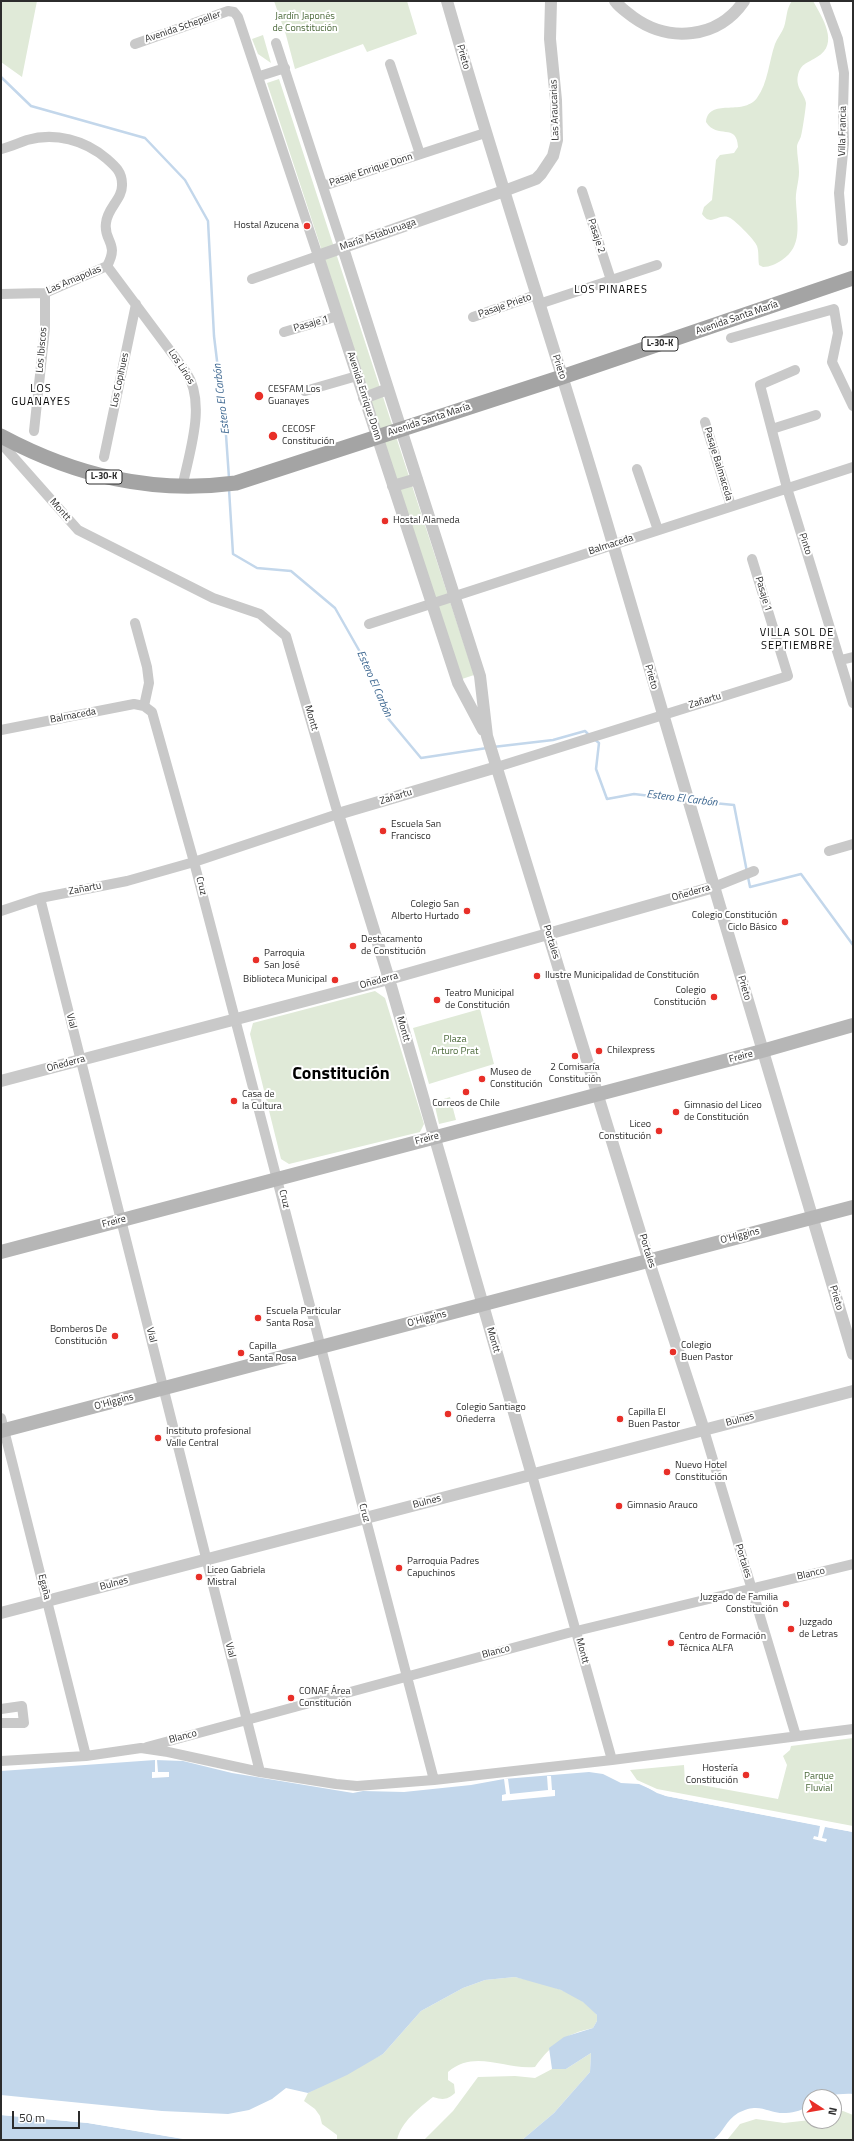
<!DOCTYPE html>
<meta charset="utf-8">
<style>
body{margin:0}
#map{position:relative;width:854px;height:2141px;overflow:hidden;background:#fff;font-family:"Titillium Web",sans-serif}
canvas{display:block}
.frame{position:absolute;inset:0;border:2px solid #2c2c2c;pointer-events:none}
.north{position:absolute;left:802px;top:2089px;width:40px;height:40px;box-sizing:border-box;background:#fff;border:1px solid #ababab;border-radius:50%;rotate:102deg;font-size:11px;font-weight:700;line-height:16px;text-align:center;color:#2c2c2c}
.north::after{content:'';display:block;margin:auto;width:14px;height:18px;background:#e82f28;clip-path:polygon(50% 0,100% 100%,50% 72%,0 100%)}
.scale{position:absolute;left:12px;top:2111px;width:68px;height:18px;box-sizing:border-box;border:2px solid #2c2c2c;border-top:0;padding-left:5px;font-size:12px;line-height:14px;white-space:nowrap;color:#2c2c2c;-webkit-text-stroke:3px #fff;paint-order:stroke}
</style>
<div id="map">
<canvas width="854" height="2141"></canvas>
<div class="frame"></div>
<div class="north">N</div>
<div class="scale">50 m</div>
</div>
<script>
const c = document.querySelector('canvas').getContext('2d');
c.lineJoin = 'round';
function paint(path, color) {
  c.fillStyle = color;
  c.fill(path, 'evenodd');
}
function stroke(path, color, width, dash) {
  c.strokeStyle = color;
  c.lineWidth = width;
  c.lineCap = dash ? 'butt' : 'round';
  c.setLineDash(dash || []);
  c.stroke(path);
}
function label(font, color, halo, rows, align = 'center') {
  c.font = font + ' "Titillium Web",sans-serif';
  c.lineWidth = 4;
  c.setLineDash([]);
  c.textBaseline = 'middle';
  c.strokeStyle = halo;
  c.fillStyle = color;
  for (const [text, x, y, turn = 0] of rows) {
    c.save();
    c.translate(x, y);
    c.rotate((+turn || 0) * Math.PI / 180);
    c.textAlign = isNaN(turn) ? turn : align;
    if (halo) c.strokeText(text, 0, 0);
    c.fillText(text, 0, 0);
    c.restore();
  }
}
paint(new Path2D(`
 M 1,1 L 37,1 L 22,77 L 1,62 Z
 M 274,1 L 407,1 L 417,34 L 367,52 L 363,44 L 295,69 L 286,35 Z
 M 792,1 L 813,1 C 822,17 840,44 817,57 C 808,63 801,63 798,75 C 795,88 805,94 806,103 C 806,107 802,134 801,136 C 800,140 797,143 797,147 C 797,155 799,164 799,172 C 799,182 795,192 796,202 C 797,224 803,246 782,260 C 776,264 770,267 763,267 L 759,265 C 758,258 759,252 757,246 C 755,240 733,218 728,217 C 717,214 711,227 702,214 L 704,207 L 712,200 L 716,160 L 720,155 L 734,153 L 738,147 C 737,122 717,140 706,122 C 709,97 742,117 757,98 C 768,83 769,61 775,44 C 777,38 782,33 784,27 C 787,18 786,9 792,1 Z
 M 263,35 L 271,63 L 258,54 L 252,39 Z
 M 279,79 L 474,675 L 462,679 L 267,83 Z
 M 375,991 L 385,998 L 424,1124 L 420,1132 L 289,1164 L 281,1159 L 250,1034 L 253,1023 Z
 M 480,1009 L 494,1064 L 429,1084 L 413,1028 Z
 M 450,1097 L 456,1120 L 439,1124 L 434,1102 Z
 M 853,1738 L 853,1826 L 657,1789 L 637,1780 L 630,1770 L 684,1765 L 685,1782 L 778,1799 L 787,1765 L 783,1756 L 790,1750 L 791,1746 Z
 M 515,1977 C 543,1984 578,1990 597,2015 L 597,2021 L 593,2028 C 565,2034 552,2044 535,2067 C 504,2070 475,2049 448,2072 L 448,2080 L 454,2084 L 455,2093 C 447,2100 443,2100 433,2097 C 419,2108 401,2122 397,2140 L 337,2140 L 337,2135 L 322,2124 L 320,2116 L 315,2109 L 304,2101 L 308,2093 L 383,2054 L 421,2011 L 463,1988 L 485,1980 Z
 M 591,2053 L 590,2072 L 554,2113 L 522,2140 L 424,2140 L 453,2111 L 478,2077 L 515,2076 L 535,2078 L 552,2069 L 566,2069 Z
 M 834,2110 L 843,2111 L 853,2115 L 853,2140 L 727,2140 L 740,2124 L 756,2119 L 784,2123 L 810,2120 L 834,2121 Z`), '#e0ead8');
paint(new Path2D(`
 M 155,1760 L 183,1761 L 232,1773 L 353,1793 L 363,1791 L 404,1792 L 471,1785 L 504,1779 L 589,1772 L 603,1774 L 621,1783 L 639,1784 L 666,1796 L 853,1832 L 853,2094 C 838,2093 825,2097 810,2097 L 810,2106 C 803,2109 795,2113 786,2113 C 767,2114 761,2101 738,2113 C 726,2120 723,2133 713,2140 L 522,2140 L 554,2113 L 590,2072 L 591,2053 L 566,2069 L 552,2069 L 549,2048 L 564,2037 L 593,2028 L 597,2021 L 597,2015 L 583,2002 L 561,1990 L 515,1977 L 485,1980 L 463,1988 L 421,2011 L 383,2054 L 347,2075 L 308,2093 L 286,2088 L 272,2099 L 249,2110 L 228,2114 L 162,2111 L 1,2095 L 1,1771 Z
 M 1,2115 L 88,2123 L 189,2140 L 1,2140 Z`), '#c3d7eb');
paint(new Path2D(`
 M 155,1760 L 157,1760 L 158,1772 L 169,1772 L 169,1777 L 152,1778 L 152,1772 L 155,1772 Z
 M 547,1776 L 551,1776 L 552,1790 L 555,1790 L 555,1796 L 502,1801 L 502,1795 L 506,1794 L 504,1779 L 508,1779 L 510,1794 L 548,1790 Z
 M 638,1782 L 666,1794 L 853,1830 L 853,1832 L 825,1827 L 822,1838 L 827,1839 L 826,1842 L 813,1839 L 814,1836 L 818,1837 L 820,1826 L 666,1796 L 657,1793 Z
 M 1,2113 L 88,2121 L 175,2135 L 191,2140 L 88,2123 L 1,2115 Z`), '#fff');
stroke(new Path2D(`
 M 1,77 L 31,106 L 145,138 L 185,180 L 208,221 L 214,336 L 226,435 L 229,478
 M 229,489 L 233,554 L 257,568 L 291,571 L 335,608 L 364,659 L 386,716 L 421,758 L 487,748
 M 594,739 L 599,743 L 596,769 L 607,799 L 634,794 L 684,800
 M 493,747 L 553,740 L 585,731 L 589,735
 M 693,801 L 734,805 L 747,872
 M 748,877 L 750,887 L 801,874 L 853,945`), '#c3d7eb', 2.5);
stroke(new Path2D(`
 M 824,1 L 838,39 L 844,73 L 843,110 L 844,143 L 839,193 L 843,241
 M 276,43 L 343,248
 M 135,44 L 228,11 L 234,12 L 238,17 L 318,256 L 252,279
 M 390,64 L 420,154
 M 260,76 L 285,68
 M 1,149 C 10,147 18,143 27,140 C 55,132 85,140 107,159 C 115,166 122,172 122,184 C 123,199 107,208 106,223 C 103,241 120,243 107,266 L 45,293 L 1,294
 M 323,186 L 485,133
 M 582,191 L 611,280
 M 107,266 L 186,372 C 207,403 189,453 182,488
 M 539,304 L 657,265
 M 473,317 L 536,295
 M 284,332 L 338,316
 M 731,338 L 834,309 L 838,333 L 832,362 L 853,406
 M 795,370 L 760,385 L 787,488 L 853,703
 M 305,391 L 357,376
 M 705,422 L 731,506
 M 772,429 L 816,415
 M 34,431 L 45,328 L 45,293
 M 1,443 L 78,530 L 213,598 L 260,614 L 286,636 L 338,814 L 194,862 L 127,881 L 40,898 L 1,911
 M 104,457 L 136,304
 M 637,469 L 658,530
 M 135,623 L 147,667 L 149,683 L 144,706
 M 369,624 L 853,467
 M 841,660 L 853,657
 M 1,730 L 134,704 L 144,706 L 152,712 L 194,862 L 434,1780
 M 497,767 L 788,676 L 752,559
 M 829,851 L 853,844
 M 714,887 L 754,871
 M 40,898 L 260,1772
 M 1,1418 L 86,1756
 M 704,1430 L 796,1736
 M 532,1475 L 612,1760
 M 1,1709 L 22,1706 L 24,1723 L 1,1723
 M 147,1747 L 568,1633 L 853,1564
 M 1,1761 L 86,1756 L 141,1748 L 168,1752 L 260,1772 L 336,1784 L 357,1786 L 434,1780 L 612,1760 L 853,1729`), '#c9c9c9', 10);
stroke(new Path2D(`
 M 447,1 C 499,183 560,362 613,544 C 693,814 771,1085 853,1354
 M 615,1 C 620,8 627,12 633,17 C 669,43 718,39 744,1
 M 343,248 L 480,676 L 487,736 L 652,1271 L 704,1430
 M 364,398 L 388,389
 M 393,486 L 417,479
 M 483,730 L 458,683 L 318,256 L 504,191 L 536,179 L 541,174 L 553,156 L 557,140 L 556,100 L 550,39 L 551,1
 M 497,767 L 338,814 L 389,979 L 532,1475
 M 1,1081 L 396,977 L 714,887
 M 1,1613 L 853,1391`), '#c9c9c9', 12);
stroke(new Path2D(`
 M 1,1252 L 762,1051 L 853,1025
 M 1,1431 L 853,1207`), '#b6b6b6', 14);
stroke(new Path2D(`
 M 1,436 C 76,476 152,494 236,483 L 562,377 L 853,278`), '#a4a4a4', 15);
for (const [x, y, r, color] of [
 [307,226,4,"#e82f28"],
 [259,396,5,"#e82f28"],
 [273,436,5,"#e82f28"],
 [385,521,4,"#e82f28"],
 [383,831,4,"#e82f28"],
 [467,911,4,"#e82f28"],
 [785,922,4,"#e82f28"],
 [353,946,4,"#e82f28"],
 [256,960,4,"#e82f28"],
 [537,976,4,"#e82f28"],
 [335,980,4,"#e82f28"],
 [714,997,4,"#e82f28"],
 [437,1000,4,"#e82f28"],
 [599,1051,4,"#e82f28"],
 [575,1056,4,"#e82f28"],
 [482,1079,4,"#e82f28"],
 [466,1092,4,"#e82f28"],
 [234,1101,4,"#e82f28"],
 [676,1112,4,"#e82f28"],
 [659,1131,4,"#e82f28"],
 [258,1318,4,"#e82f28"],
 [115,1336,4,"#e82f28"],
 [673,1352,4,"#e82f28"],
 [241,1353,4,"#e82f28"],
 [448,1414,4,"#e82f28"],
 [620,1419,4,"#e82f28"],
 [158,1438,4,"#e82f28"],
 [667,1472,4,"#e82f28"],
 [619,1506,4,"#e82f28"],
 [399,1568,4,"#e82f28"],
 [199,1577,4,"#e82f28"],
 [786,1604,4,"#e82f28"],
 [791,1629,4,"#e82f28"],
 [671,1643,4,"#e82f28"],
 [291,1698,4,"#e82f28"],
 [746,1775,4,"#e82f28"]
]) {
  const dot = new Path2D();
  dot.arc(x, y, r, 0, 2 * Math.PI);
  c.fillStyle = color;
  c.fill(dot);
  stroke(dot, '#fff', 1.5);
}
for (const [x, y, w] of [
 [660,344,36],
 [104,477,36]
]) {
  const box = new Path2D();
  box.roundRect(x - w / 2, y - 7, w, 14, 3);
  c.fillStyle = '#fff';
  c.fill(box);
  stroke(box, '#2c2c2c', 1);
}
label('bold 9px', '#2c2c2c', null, [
 ["L-30-K",660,344],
 ["L-30-K",104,477]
]);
label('10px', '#4a6839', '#fff', [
 ["Jardín Japonés",305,17],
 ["de Constitución",305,29],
 ["Plaza",455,1040],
 ["Arturo Prat",455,1052],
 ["Parque",819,1777],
 ["Fluvial",819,1789]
]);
label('10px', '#2c2c2c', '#fff', [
 ["Avenida Schepeller",183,27,-19],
 ["Prieto",463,57,74],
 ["Las Araucarias",555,110,-92],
 ["Villa Francia",843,131,-89],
 ["Pasaje Enrique Donn",371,170,-18],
 ["María Astaburuaga",378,235,-19],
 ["Pasaje 2",596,236,72],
 ["Las Amapolas",74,280,-23],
 ["Pasaje Prieto",505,306,-19],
 ["Avenida Santa María",737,318,-19],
 ["Pasaje 1",311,324,-16],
 ["Los Ibiscos",42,350,-85],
 ["Los Lirios",181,367,57],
 ["Prieto",559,367,72],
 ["Los Copihues",120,380,-78],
 ["Avenida Enrique Donn",364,396,72],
 ["Avenida Santa María",429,420,-18],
 ["Pasaje Balmaceda",718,464,73],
 ["Montt",60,510,49],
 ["Pinto",805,544,72],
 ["Balmaceda",611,545,-18],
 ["Pasaje 1",763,594,73],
 ["Prieto",651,677,74],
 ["Zañartu",705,701,-17],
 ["Balmaceda",73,716,-11],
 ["Montt",311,718,74],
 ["Zañartu",396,797,-17],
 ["Cruz",201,886,76],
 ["Zañartu",85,889,-11],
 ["Oñederra",691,893,-16],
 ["Portales",551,942,73],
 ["Oñederra",379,981,-15],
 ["Prieto",744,988,74],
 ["Vial",71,1021,76],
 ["Montt",403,1029,74],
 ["Freire",741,1057,-15],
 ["Oñederra",66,1064,-15],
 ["Freire",427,1139,-15],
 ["Cruz",284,1199,76],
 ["Freire",114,1222,-15],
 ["O'Higgins",740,1236,-14],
 ["Portales",647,1251,73],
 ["Prieto",836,1298,73],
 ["O'Higgins",427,1319,-15],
 ["Vial",151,1335,76],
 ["Montt",493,1340,74],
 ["O'Higgins",114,1402,-15],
 ["Bulnes",740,1420,-15],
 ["Bulnes",427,1502,-15],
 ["Cruz",364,1513,75],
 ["Portales",743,1561,73],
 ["Blanco",811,1574,-13],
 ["Bulnes",114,1584,-15],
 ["Egaña",44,1587,76],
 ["Vial",230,1650,76],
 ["Montt",582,1651,75],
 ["Blanco",496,1652,-15],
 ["Blanco",183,1737,-15]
]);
label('10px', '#2c2c2c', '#fff', [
 ["Hostal Azucena",299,226,"right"],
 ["CESFAM Los",268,390],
 ["Guanayes",268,402],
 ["CECOSF",282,430],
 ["Constitución",282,442],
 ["Hostal Alameda",393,521],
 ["Escuela San",391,825],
 ["Francisco",391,837],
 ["Colegio San",459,905,"right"],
 ["Alberto Hurtado",459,917,"right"],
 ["Colegio Constitución",777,916,"right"],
 ["Ciclo Básico",777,928,"right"],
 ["Destacamento",361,940],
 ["de Constitución",361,952],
 ["Parroquia",264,954],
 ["San José",264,966],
 ["Ilustre Municipalidad de Constitución",545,976],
 ["Biblioteca Municipal",327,980,"right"],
 ["Colegio",706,991,"right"],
 ["Constitución",706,1003,"right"],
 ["Teatro Municipal",445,994],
 ["de Constitución",445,1006],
 ["Chilexpress",607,1051],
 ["2 Comisaría",575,1068,"center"],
 ["Constitución",575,1080,"center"],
 ["Museo de",490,1073],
 ["Constitución",490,1085],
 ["Casa de",242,1095],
 ["la Cultura",242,1107],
 ["Correos de Chile",466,1104,"center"],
 ["Gimnasio del Liceo",684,1106],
 ["de Constitución",684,1118],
 ["Liceo",651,1125,"right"],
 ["Constitución",651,1137,"right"],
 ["Escuela Particular",266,1312],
 ["Santa Rosa",266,1324],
 ["Bomberos De",107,1330,"right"],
 ["Constitución",107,1342,"right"],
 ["Colegio",681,1346],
 ["Buen Pastor",681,1358],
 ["Capilla",249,1347],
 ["Santa Rosa",249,1359],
 ["Colegio Santiago",456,1408],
 ["Oñederra",456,1420],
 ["Capilla El",628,1413],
 ["Buen Pastor",628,1425],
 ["Instituto profesional",166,1432],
 ["Valle Central",166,1444],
 ["Nuevo Hotel",675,1466],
 ["Constitución",675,1478],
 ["Gimnasio Arauco",627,1506],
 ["Parroquia Padres",407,1562],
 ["Capuchinos",407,1574],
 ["Liceo Gabriela",207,1571],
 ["Mistral",207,1583],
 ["Juzgado de Familia",778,1598,"right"],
 ["Constitución",778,1610,"right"],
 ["Juzgado",799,1623],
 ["de Letras",799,1635],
 ["Centro de Formación",679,1637],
 ["Técnica ALFA",679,1649],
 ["CONAF Área",299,1692],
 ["Constitución",299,1704],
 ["Hostería",738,1769,"right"],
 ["Constitución",738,1781,"right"]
], 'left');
c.letterSpacing = '1px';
label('11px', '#000', '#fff', [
 ["LOS PINARES",611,290],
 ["LOS",41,389],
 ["GUANAYES",41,402],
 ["VILLA SOL DE",797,633],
 ["SEPTIEMBRE",797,646]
]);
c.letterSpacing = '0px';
label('italic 11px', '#39648e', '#fff', [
 ["Estero El Carbón",222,399,-97],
 ["Estero El Carbón",374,684,66],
 ["Estero El Carbón",682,799,7]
]);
label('bold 18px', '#000', '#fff', [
 ["Constitución",341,1075]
]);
</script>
